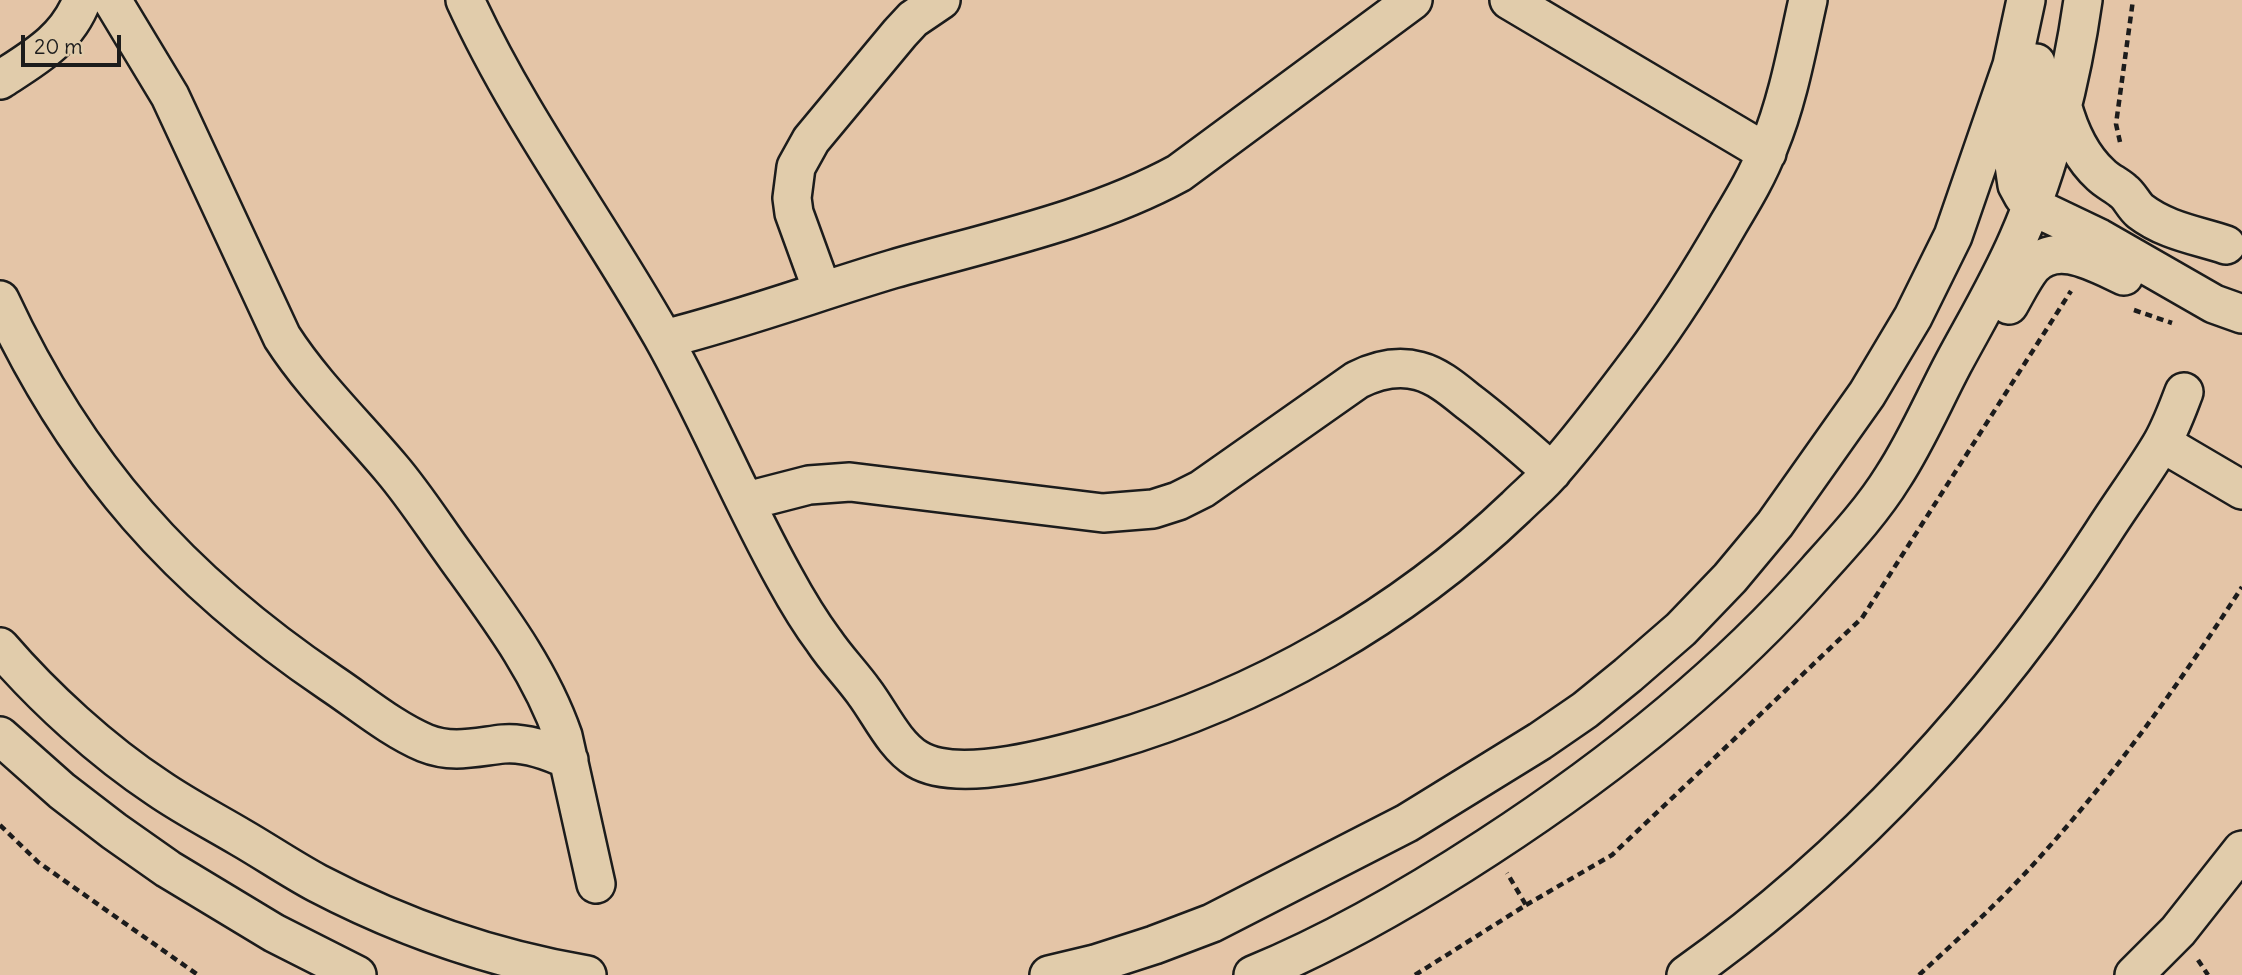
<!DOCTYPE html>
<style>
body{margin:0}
#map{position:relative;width:2242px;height:975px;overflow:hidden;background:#e4c5a7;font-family:Delius,sans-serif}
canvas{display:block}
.scale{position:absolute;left:21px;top:35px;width:100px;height:32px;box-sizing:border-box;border:4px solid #1c1c1c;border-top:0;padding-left:9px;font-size:21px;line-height:24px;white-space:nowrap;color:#1c1c1c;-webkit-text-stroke:5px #e1ccab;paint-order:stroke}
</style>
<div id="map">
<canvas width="2242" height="975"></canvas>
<div class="scale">20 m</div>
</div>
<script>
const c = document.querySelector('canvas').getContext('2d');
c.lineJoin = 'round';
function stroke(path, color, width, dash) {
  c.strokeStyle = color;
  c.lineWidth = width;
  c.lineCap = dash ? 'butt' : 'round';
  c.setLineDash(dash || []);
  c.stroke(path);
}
const minor = new Path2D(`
 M 112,0 L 170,96 L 282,337 C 313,385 354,424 391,468 C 415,496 435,528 457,558 C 498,615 540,670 563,736 L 596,884
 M 465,0 C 519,118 598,223 662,336 C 706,414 740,498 784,577 C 796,599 809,621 824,641 C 836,659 851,674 864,692 C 880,713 894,745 917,759 C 959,785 1062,755 1107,742 C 1259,698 1402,616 1516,507 C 1529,494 1543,483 1554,469 C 1585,434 1613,396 1641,359 C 1674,315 1702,270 1729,223 C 1744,198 1759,173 1769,146 C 1788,100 1797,49 1808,0
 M 1509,0 L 1767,153
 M 2036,63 L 2013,158 L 2017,185 L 2023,196 L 2032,206 L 2099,238 L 2214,304 L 2242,314
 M 0,80 C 34,58 67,40 82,0
 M 2062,104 C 2069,130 2080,156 2101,175 C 2107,181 2116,185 2123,191 C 2130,196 2133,205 2140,211 C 2166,231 2196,235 2226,245
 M 822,290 L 794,213 L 792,198 L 796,167 L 811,140 L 900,33 L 913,19 L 941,0
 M 0,300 C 77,466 180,581 331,683 C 361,703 392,729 425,743 C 452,754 476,747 503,744 C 525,742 550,751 569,760
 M 2009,305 C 2016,293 2023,278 2032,267 C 2057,239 2097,264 2124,276
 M 664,339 C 741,320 816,292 893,269 C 987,242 1093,220 1179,173 L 1413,0
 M 2162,443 L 2242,490
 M 747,501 L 809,485 L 850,482 L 1103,513 L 1153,509 L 1178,501 L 1202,489 L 1357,380 C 1377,370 1397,365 1419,371 C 1438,376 1454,390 1469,402 C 1498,424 1525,448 1552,472
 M 0,647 C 44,698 102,751 158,788 C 184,806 213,821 240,837 C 266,852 291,869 317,883 C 401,927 494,959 587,975
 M 0,736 L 62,791 L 114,831 L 168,869 L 274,933 L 357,975
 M 1049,975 L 1095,964 L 1154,945 L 1212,923 L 1407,823 L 1540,741 L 1585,710 L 1628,675 L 1681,629 L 1730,578 L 1775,524 L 1867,394 L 1913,317 L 1953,236 L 2012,65 L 2026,0
 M 1253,975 C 1336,941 1413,896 1488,847 C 1608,769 1722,679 1817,571 C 1843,542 1872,511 1893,477 C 1916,442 1933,402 1953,364 C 1975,323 1999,283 2018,239 C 2050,167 2072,78 2083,0
 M 1686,975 C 1851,858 1992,704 2102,534 C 2121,504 2142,476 2160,446 C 2170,430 2177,410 2184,392
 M 2134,975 L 2178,931 L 2242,850`);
stroke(minor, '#1c1c1c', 42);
stroke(new Path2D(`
 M 2120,142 L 2116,124 L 2133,0
 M 2134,310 L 2172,323
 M 0,825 L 38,862 L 198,975
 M 1526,905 L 1612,855 L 1862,618 L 2071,291
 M 2198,960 L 2208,975
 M 1415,975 L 1526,905 L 1507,873
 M 1919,975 C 1957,940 1995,906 2030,868 C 2110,781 2178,686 2242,587`), '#1c1c1c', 4.5, [7, 5]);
stroke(minor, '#e1ccab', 37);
</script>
